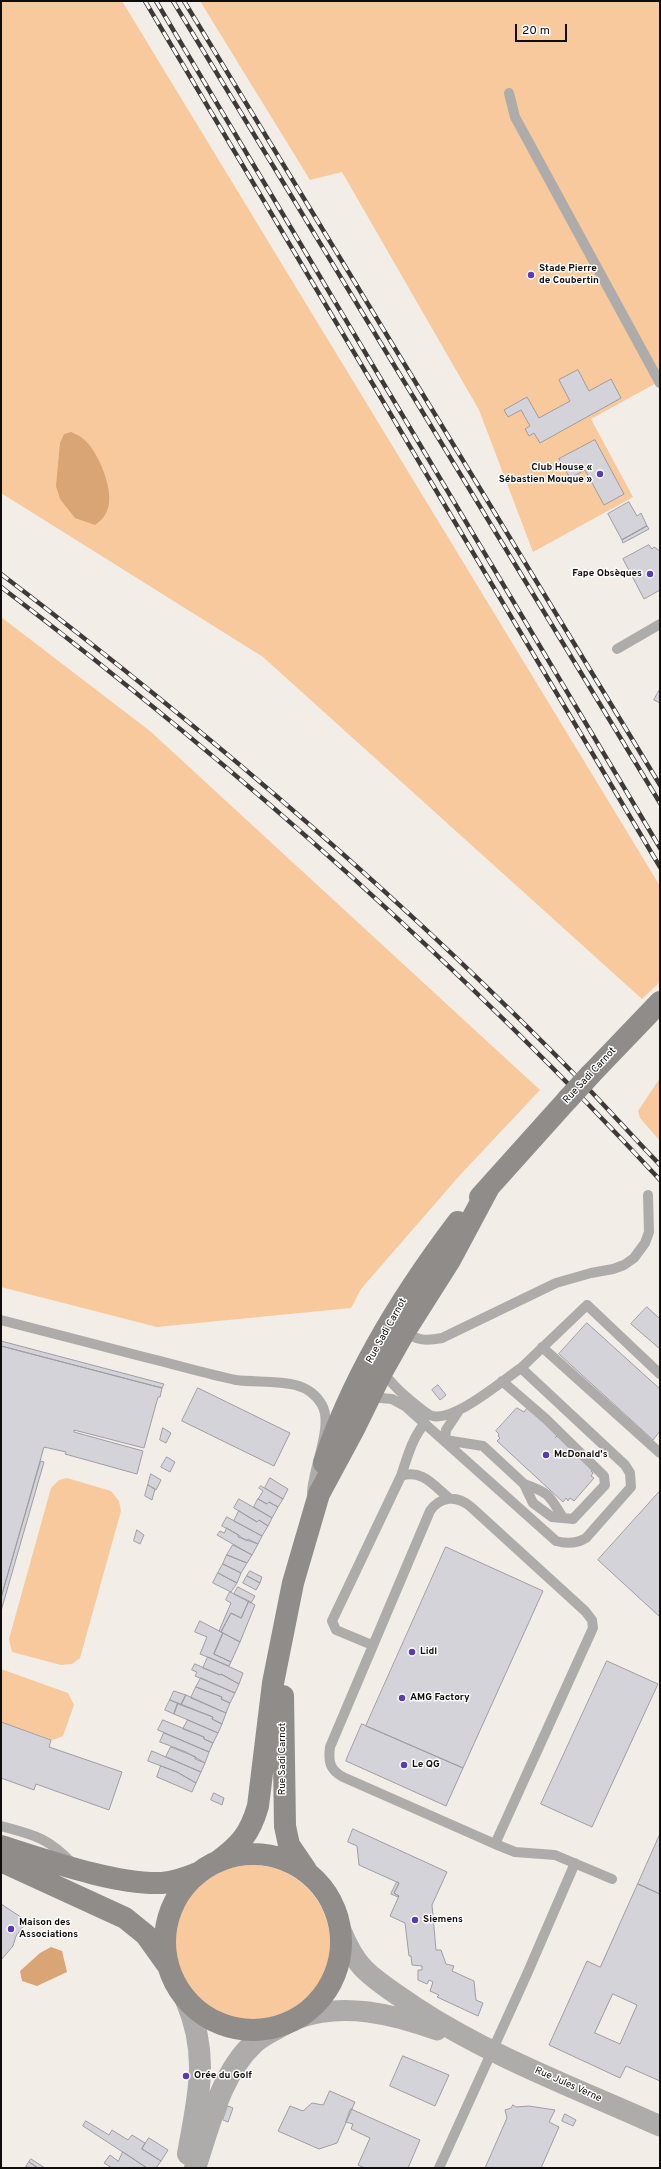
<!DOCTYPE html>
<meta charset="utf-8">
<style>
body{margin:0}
#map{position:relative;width:661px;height:2169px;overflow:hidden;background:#f3ede8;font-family:Overpass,sans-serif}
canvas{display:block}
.frame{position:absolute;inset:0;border:2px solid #0f0d0b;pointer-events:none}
.scale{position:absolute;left:515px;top:24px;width:52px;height:18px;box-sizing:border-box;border:2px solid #0f0d0b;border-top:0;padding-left:5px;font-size:12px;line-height:14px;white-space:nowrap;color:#0f0d0b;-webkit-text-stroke:3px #fff;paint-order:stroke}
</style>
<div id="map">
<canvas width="661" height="2169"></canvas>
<div class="frame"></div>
<div class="scale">20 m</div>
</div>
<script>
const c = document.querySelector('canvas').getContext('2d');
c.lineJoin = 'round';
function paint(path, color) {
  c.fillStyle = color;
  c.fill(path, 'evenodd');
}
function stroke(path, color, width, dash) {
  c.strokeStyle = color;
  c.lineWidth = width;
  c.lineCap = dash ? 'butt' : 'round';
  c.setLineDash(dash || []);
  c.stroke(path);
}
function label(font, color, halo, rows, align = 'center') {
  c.font = font + ' Overpass,sans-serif';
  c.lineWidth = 3;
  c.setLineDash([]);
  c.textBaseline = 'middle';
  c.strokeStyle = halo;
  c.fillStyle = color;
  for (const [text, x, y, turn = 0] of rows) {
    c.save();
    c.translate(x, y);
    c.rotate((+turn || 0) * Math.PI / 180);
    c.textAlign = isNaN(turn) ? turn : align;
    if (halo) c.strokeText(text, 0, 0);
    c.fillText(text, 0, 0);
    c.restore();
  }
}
paint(new Path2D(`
 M 1,1 L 122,1 L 660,886 L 660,982 L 642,999 L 263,657 L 1,493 Z
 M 200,1 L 660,1 L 660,381 L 591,419 L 633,497 L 533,552 L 479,410 L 342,172 L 310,180 Z
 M 1,617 L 150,731 L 540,1090 L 460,1175 L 361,1289 L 351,1308 L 157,1327 L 1,1287 Z
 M 660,1078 L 660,1141 L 640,1118 L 638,1111 Z
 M 67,1478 L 111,1491 L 119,1501 L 121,1511 L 80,1658 L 72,1664 L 61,1665 L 12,1652 L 9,1639 L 51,1488 L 59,1480 Z
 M 1,1669 L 68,1693 L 74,1705 L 63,1736 L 53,1740 L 1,1722 Z
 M174 1943a78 78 0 1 1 156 0a78 78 0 1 1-156 0Z`), '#f8c99c');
paint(new Path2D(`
 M 71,432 C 74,434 79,435 82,438 C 98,449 116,493 107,511 C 104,518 100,521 95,525 L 75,518 L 60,499 L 56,486 L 60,443 L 64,434 Z
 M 51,1947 L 62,1951 L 67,1972 L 37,1986 L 22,1981 L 20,1971 L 40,1953 Z`), '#daa574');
const building = new Path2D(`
 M 578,370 L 589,391 L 611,379 L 621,398 L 540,443 L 534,433 L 529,436 L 525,429 L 530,426 L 521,410 L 508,417 L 504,410 L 527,397 L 539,418 L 570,401 L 559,380 Z
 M 595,440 L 624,494 L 604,505 L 585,470 L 570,478 L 559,459 Z
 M 629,502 L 637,516 L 641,513 L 647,526 L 622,540 L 608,514 Z
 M 647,526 L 649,529 L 623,543 L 622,540 Z
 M 649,545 L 652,549 L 654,547 L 660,551 L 660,590 L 644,599 L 623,559 Z
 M 660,689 L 660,703 L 654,700 Z
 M 647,1307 L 660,1319 L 660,1349 L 631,1324 Z
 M 587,1323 L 660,1389 L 660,1431 L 653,1440 L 559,1354 Z
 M 1,1341 L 164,1384 L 162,1388 L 1,1346 Z
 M 1,1346 L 162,1388 L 160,1397 L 158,1397 L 144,1448 L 74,1430 L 74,1432 L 143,1451 L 137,1474 L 65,1454 L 66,1452 L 44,1447 L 1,1598 Z
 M 438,1385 L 446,1395 L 440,1400 L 432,1390 Z
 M 198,1388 L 290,1433 L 274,1466 L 182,1421 Z
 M 517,1408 L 524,1412 L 527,1408 L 559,1434 L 555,1438 L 558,1435 L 593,1468 L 591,1471 L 593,1473 L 591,1476 L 594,1478 L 574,1501 L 570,1498 L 568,1501 L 566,1498 L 563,1502 L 497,1441 L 500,1438 L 498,1436 L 499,1434 L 496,1431 Z
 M 163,1428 L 171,1433 L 166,1443 L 160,1440 Z
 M 167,1457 L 175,1462 L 170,1472 L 161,1467 Z
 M 41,1461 L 44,1462 L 1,1611 L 1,1598 Z
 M 151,1474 L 161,1480 L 156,1490 L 148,1485 Z
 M 270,1478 L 288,1489 L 283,1499 L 265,1488 Z
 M 148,1485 L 155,1489 L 152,1500 L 145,1496 Z
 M 261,1486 L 283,1499 L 278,1507 L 269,1502 L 267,1504 L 258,1499 L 263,1491 L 259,1488 Z
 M 660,1491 L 660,1617 L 598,1560 Z
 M 239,1499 L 272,1518 L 268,1526 L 259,1520 L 257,1522 L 234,1508 Z
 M 258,1499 L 267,1504 L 269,1502 L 278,1507 L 272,1518 L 254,1507 Z
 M 239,1511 L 257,1522 L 259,1520 L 268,1526 L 262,1536 L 234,1521 Z
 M 227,1517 L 262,1536 L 258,1544 L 238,1537 L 239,1535 L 222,1526 Z
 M 227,1528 L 247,1541 L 248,1539 L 258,1544 L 252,1555 L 217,1535 L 220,1531 L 224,1533 Z
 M 137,1530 L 144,1535 L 140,1544 L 134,1541 Z
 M 233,1545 L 252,1555 L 247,1563 L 227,1555 Z
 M 446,1547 L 543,1591 L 463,1768 L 366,1726 Z
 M 227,1555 L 247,1563 L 241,1573 L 223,1564 Z
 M 223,1564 L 241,1573 L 237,1583 L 218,1573 Z
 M 250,1571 L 262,1577 L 260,1583 L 247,1576 Z
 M 218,1573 L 237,1583 L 231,1592 L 213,1583 Z
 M 247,1576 L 260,1583 L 256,1590 L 243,1583 Z
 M 238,1587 L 255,1596 L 251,1603 L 234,1594 Z
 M 230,1592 L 249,1601 L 241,1618 L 231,1613 L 221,1632 L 219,1631 L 231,1603 L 226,1600 Z
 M 249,1601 L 255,1605 L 240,1642 L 221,1632 L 231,1613 L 241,1618 Z
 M 200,1621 L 223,1633 L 214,1654 L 231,1662 L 229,1666 L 200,1654 L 207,1637 L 195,1632 Z
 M 223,1633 L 240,1642 L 231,1662 L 214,1654 Z
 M 208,1657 L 243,1673 L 239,1684 L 221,1674 L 220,1675 L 203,1668 Z
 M 607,1661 L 658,1684 L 592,1827 L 541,1804 Z
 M 195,1664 L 220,1675 L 221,1674 L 239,1684 L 235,1693 L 195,1676 L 197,1672 L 192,1670 Z
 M 201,1678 L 235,1693 L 230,1703 L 221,1699 L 222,1697 L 196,1687 Z
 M 196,1687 L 222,1697 L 221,1699 L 230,1703 L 226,1713 L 191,1698 Z
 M 174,1691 L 186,1695 L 181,1705 L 170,1700 Z
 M 186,1695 L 226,1713 L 222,1724 L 212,1719 L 213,1717 L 181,1705 Z
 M 170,1700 L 178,1703 L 174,1714 L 165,1710 Z
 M 178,1703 L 213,1717 L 212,1719 L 222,1724 L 218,1733 L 174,1714 Z
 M 163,1720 L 204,1737 L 204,1739 L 213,1743 L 209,1752 L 158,1730 Z
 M 188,1720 L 218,1733 L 213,1743 L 204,1739 L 204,1737 L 183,1729 Z
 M 1,1722 L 51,1740 L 49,1747 L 122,1772 L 109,1810 L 36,1784 L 34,1790 L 1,1778 Z
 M 362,1724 L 463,1768 L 446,1806 L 346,1761 Z
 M 164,1733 L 209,1752 L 205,1763 L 186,1752 L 160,1742 Z
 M 171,1747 L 196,1757 L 195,1759 L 205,1763 L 201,1772 L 166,1757 Z
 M 152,1751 L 201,1772 L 196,1783 L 177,1772 L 148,1761 Z
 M 161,1766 L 177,1772 L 196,1783 L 192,1792 L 157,1777 Z
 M 214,1793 L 224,1798 L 222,1805 L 211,1800 Z
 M 353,1829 L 447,1872 L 432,1905 L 436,1950 L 441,1950 L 446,1964 L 454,1966 L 452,1971 L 474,1981 L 476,2000 L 483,2003 L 478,2016 L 437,1997 L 439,1995 L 430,1991 L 433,1982 L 429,1980 L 427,1984 L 418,1980 L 418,1970 L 422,1970 L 422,1966 L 412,1965 L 411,1956 L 409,1956 L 405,1923 L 390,1916 L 399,1896 L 394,1893 L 399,1883 L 359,1865 L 357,1846 L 348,1842 Z
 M 660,1834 L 660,1894 L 638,1884 Z
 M 397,1882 L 399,1883 L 394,1893 L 399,1896 L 398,1897 L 391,1894 Z
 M 638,1884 L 660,1894 L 660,2081 L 626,2066 L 620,2078 L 549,2045 L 587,1961 L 600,1967 ZM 613,1994 L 637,2005 L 620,2044 L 595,2033 Z
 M 1,1904 L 27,1921 L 16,1936 L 13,1946 L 1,1960 Z
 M 403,2056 L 449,2075 L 435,2106 L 390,2086 Z
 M 330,2091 L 355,2102 L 337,2143 L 319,2149 L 278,2131 L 290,2106 L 303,2111 L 312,2103 L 323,2105 Z
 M 513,2105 L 516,2107 L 529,2106 L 555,2110 L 549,2122 L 559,2127 L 541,2168 L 485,2168 L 507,2118 L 505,2110 L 511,2108 Z
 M 228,2106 L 233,2108 L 228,2122 L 223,2120 Z
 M 351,2109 L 420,2140 L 408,2168 L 365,2168 L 358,2165 L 370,2138 L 351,2129 L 353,2124 L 346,2122 Z
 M 565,2114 L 576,2120 L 573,2126 L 562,2121 Z
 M 86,2121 L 109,2135 L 112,2130 L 128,2140 L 132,2135 L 145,2143 L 142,2149 L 161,2161 L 156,2168 L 147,2168 L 83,2126 Z
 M 149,2138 L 168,2150 L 161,2161 L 142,2149 Z
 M 123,2152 L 147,2168 L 112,2168 L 104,2163 L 110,2155 L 118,2161 Z
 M 31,2159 L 45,2168 L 38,2168 L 29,2162 Z
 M 29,2162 L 38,2168 L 26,2167 Z`);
paint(building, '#d4d3da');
stroke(building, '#9e9da3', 1);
stroke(new Path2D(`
 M 509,93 L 515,117 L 660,383
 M 617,649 L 660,624
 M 1,1320 C 50,1333 99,1345 148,1358 C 177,1365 207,1374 236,1380 C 265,1384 306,1375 322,1405 C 334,1426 312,1470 312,1494
 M 405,1331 C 416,1341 427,1341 442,1338 L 556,1283 L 591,1273 L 613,1269 L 624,1265 L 634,1258 L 645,1243 L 649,1232 L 648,1195
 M 542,1347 L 660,1453
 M 521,1368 L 587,1305 L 660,1374
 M 369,1397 L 392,1399 L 405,1406 L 556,1541 C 567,1544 576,1544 586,1538 L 631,1487 L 630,1473 L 625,1465 L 521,1368 C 503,1380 448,1428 428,1414 C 419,1408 410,1400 402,1393 C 394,1386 389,1378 380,1372
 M 445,1440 L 483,1446 L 524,1484 L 533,1503 L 552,1517 L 573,1519 L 605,1485 L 604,1476 L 546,1419 L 502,1381
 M 445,1440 L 446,1430 L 458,1412
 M 401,1476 C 407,1458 412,1438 425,1423
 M 524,1484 C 550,1493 549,1495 563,1518
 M 372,1645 L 336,1630 L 332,1621 L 401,1476 C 422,1469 433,1485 449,1498
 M 1,1826 C 34,1835 47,1837 72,1863
 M 495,1844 L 593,1628 L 592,1620 L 585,1611 L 471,1507 C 457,1495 440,1496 430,1511 L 330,1747 C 328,1762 330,1770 343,1777 L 495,1844 L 515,1852 L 555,1855 L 612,1879
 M 439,2168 L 527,1974 L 575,1863`), '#aeacaa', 10);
stroke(new Path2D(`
 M 340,1928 C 346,1943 353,1958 364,1969 C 379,1984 398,1995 415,2007 C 491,2057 578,2089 660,2126
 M 299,2018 C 344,2002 393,2014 437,2030`), '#aeacaa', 21);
stroke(new Path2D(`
 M 186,2000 C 210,2057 198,2096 188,2154
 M 195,2168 C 209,2127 221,2073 254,2043 C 263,2035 273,2031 283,2025`), '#aeacaa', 22);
stroke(new Path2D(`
 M 590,1075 L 660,1002
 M 480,1197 L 568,1099
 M 324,1463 C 352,1378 404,1293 458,1222
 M 283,1696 L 285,1826 L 289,1845 L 306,1870
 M 1,1846 C 46,1860 116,1885 162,1883 C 175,1882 186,1878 198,1873
 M165 1942a88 88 0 1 1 176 0a88 88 0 1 1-176 0Z
 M 1,1861 L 125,1918 L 146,1935 L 166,1963
 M 217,1862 C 240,1845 250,1834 258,1806 L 273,1683 L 293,1583 L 319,1494 L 355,1427 L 383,1370 L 405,1331 L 450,1260 L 489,1187`), '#8f8c89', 22);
const rail = new Path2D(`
 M 145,1 L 660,867
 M 156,1 L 660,848
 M 173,1 L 660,803
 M 184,1 L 660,785
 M 1,574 C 205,729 402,897 581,1081 C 607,1108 633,1137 660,1165
 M 1,587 C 236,766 459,963 660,1180`);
stroke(rail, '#3d3a37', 4.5);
stroke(rail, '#fff', 3, [9]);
stroke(new Path2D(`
 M 568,1099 L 590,1075`), '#8f8c89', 22);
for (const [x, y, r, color] of [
 [531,275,4,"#5a3bb3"],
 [600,474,4,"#5a3bb3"],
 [650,574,4,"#5a3bb3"],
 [546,1455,4,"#5a3bb3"],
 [412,1652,4,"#5a3bb3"],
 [402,1698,4,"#5a3bb3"],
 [404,1765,4,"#5a3bb3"],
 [415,1920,4,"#5a3bb3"],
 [11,1929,4,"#5a3bb3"],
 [186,2076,4,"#5a3bb3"]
]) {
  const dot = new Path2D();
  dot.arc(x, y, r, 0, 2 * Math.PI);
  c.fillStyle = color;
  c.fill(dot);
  stroke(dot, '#fff', 1.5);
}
label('bold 10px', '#0f0d0b', '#fff', [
 ["Stade Pierre",539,269],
 ["de Coubertin",539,281],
 ["Club House «",592,468,"right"],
 ["Sébastien Mouque »",592,480,"right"],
 ["Fape Obsèques",642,574,"right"],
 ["McDonald's",554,1455],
 ["Lidl",420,1652],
 ["AMG Factory",410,1698],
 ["Le QG",412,1765],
 ["Siemens",423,1920],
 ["Maison des",19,1923],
 ["Associations",19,1935],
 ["Orée du Golf",194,2076]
], 'left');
label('10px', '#0f0d0b', '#fff', [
 ["Rue Sadi Carnot",590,1076,-47],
 ["Rue Sadi Carnot",387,1331,-61],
 ["Rue Sadi Carnot",283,1759,-90],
 ["Rue Jules Verne",568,2085,24]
]);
</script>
